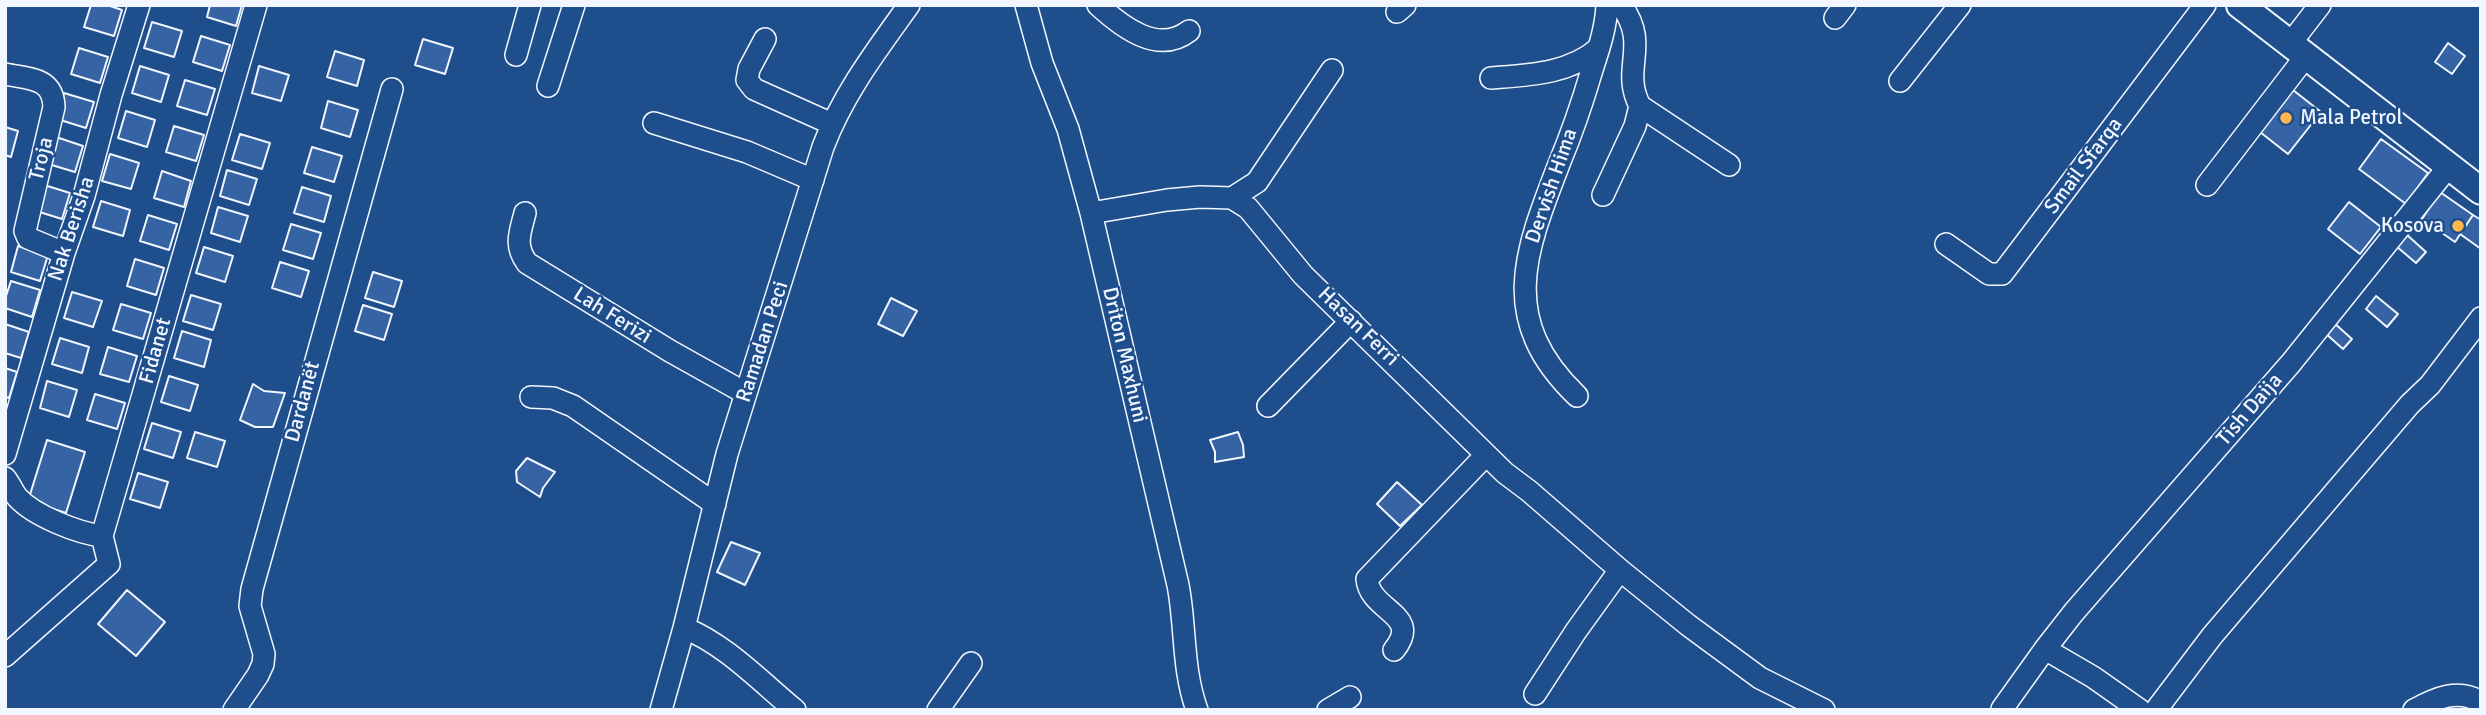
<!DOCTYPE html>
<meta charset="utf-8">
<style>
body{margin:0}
#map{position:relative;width:2486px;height:715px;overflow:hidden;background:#1f4e8c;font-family:Signika,sans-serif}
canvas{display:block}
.frame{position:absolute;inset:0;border:7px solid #f2f6ff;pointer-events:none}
</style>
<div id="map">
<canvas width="2486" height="715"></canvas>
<div class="frame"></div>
</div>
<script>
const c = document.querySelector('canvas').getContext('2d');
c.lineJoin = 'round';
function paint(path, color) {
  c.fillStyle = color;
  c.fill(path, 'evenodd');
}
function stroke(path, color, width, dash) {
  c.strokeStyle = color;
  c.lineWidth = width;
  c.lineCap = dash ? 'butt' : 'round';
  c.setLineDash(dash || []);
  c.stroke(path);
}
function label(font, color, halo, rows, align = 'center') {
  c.font = font + ' Signika,sans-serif';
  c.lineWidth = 5;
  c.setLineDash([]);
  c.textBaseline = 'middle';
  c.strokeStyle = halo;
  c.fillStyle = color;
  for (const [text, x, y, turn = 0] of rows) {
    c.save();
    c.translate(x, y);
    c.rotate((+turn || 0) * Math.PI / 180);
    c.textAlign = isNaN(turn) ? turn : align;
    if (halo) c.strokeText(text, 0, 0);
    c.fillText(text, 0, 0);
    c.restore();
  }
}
const building = new Path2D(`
 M 91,5 L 107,5 L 122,10 L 114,36 L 84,27 Z
 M 210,5 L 242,5 L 236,26 L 207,17 Z
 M 152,22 L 182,31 L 174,57 L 144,48 Z
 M 201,36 L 230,45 L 222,71 L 193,62 Z
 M 423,39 L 453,48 L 445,74 L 415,65 Z
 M 2448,43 L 2465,56 L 2452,74 L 2435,62 Z
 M 79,48 L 108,57 L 100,83 L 71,74 Z
 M 335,51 L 364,60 L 357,86 L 327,77 Z
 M 140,66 L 169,75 L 161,102 L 132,93 Z
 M 259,66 L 289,75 L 281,101 L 252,93 Z
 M 185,80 L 215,89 L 207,115 L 177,106 Z
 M 2293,90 L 2321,112 L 2288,154 L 2260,132 Z
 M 64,93 L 94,102 L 86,128 L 57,119 Z
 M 328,101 L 358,110 L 350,137 L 321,128 Z
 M 126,111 L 155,120 L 147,147 L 118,138 Z
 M 174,126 L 204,135 L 196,161 L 166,152 Z
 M 5,127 L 18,131 L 11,157 L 5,155 Z
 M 240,134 L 270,143 L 262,169 L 232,160 Z
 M 53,136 L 83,146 L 75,172 L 45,163 Z
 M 2381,139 L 2428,173 L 2406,204 L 2359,169 Z
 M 312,147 L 342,156 L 334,182 L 304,173 Z
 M 110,154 L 139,163 L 131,189 L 102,181 Z
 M 227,170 L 257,179 L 249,205 L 220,196 Z
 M 162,171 L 191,181 L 184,207 L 154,198 Z
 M 41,184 L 70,193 L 62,219 L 33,210 Z
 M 302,187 L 331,196 L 324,222 L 294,213 Z
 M 2440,192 L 2473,215 L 2455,242 L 2422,219 Z
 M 101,201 L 130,210 L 123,236 L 93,227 Z
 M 2349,202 L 2381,227 L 2360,254 L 2328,229 Z
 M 218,207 L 248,216 L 240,242 L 211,233 Z
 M 148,215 L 177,224 L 169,250 L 140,241 Z
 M 2473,215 L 2481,220 L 2481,249 L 2460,234 Z
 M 291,224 L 321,233 L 313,259 L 283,250 Z
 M 2406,234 L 2426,252 L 2416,263 L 2396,246 Z
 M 18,246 L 48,255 L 40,281 L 11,272 Z
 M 204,247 L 233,256 L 225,282 L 196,273 Z
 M 135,259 L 164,268 L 156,295 L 127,286 Z
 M 280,262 L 309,271 L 301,297 L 272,288 Z
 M 373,272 L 402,281 L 394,307 L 365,298 Z
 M 11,281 L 40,290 L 32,317 L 5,308 L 5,299 Z
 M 72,292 L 102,301 L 93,327 L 64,318 Z
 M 191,295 L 221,304 L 213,330 L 183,321 Z
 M 2376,296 L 2398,314 L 2387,327 L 2366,309 Z
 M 891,298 L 917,311 L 903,336 L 878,324 Z
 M 121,304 L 151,313 L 143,339 L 113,330 Z
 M 363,305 L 392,314 L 384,340 L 355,331 Z
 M 2333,322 L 2352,339 L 2343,349 L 2324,332 Z
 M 5,324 L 29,332 L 21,358 L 5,353 Z
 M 182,331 L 211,340 L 204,367 L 174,358 Z
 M 60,338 L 89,347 L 82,373 L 52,364 Z
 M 108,347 L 137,356 L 129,382 L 100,374 Z
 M 5,368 L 17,372 L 9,398 L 5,397 Z
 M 169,376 L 198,385 L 190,411 L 161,402 Z
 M 47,381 L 77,390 L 69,417 L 40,408 Z
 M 253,384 L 264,391 L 285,393 L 273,427 L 255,427 L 240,420 Z
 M 95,394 L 125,403 L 117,429 L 87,420 Z
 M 152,423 L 181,432 L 173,458 L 144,449 Z
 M 195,432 L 225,441 L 217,467 L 187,458 Z
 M 1238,432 L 1243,445 L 1244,457 L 1215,462 L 1215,452 L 1210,440 Z
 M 47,440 L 85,452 L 66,513 L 28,501 Z
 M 527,458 L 555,472 L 543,488 L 540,497 L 517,482 L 516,471 Z
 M 138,473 L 168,482 L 160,508 L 130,499 Z
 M 1397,482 L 1422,505 L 1400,526 L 1377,504 Z
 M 731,542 L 760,553 L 745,585 L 717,572 Z
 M 127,590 L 165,622 L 136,656 L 98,624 Z`);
paint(building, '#3563a3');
stroke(building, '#f2f6ff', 2);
const minor = new Path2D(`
 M 1026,5 L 1042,63 L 1068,129 L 1091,213 L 1178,585 C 1186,626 1182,669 1197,710
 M 1098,5 C 1122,27 1158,55 1189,31
 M 1621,5 C 1651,46 1620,68 1640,106 L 1729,165
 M 1397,12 L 1405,5
 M 1835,18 L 1845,5
 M 765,39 L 749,69 L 747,80 L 754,89 L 832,124
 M 2290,44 L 2320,5
 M 516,55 L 530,5
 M 5,74 C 29,79 53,77 54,107 L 25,231 L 28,238 L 64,253
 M 1491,78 C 1529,75 1569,74 1599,48
 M 1900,81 L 1960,5
 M 548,86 L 574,5
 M 654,123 L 747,152 L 813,180
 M 2207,185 L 2306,56
 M 1603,195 L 1635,126 L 1640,106
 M 1232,198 L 1257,182 L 1332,70
 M 525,213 C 520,233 514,245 527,263 L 670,351 L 745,393
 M 1091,213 L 1167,200 L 1200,197 L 1232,198 L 1248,208 L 1303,275 L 1505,473 L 1529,491 L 1620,570 L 1688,625 L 1760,678 L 1824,710
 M 1946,244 L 1989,274 L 2002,274 L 2205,5
 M 1577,396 C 1498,320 1524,254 1559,164 C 1571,135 1582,104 1591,73 C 1598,51 1606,29 1607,5
 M 531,397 L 553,398 L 573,406 L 715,504
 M 1268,406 L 1351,321
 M 5,454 L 64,253 L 84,196 L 111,95 L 139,5
 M 5,478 C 10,484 13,492 17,497 C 34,516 78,533 102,536
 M 684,628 C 724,643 762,683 795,710
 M 2045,649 L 2093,677 L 2140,710
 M 1394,650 C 1423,614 1370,612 1367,579 L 1485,456
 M 5,656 L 109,564 L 102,536 L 256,5
 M 1535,694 L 1576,631 L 1620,570
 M 2002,709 L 2045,649 L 2074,612 L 2291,363 L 2449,166
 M 234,710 L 258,675 L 263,664 L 264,654 L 250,606 L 252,589 L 392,89
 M 661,710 L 684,628 L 727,454 L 823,147 C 843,94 876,51 909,5
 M 938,710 L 971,663
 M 1328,710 L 1350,697
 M 2156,710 L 2212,636 L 2410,404 L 2430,385 L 2481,318
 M 2414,710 C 2436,698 2458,688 2481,702`);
const major = new Path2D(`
 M 2240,5 L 2481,191`);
stroke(minor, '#f2f6ff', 24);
stroke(major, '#f2f6ff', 30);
stroke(minor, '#1f4e8c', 21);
stroke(major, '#1f4e8c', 26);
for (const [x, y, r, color] of [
 [2286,118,7,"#ffb74d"],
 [2458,226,7,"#ffb74d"]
]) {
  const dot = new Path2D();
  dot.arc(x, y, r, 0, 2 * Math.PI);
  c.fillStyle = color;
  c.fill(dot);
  stroke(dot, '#1f4e8c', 2.5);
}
label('21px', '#f2f6ff', '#1f4e8c', [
 ["Mala Petrol",2300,118],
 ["Kosova",2444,226,"right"]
], 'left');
label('21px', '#f2f6ff', '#1f4e8c', [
 ["Troja",42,159,-76],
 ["Smail Sfarqa",2084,166,-53],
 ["Dervish Hima",1552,186,-71],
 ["Nak Berisha",72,229,-72],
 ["Lah Ferizi",612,316,32],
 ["Hasan Ferri",1358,327,44],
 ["Ramadan Peci",763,342,-72],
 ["Fidanet",156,351,-74],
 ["Driton Maxhuni",1124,355,77],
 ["Dardanët",303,402,-75],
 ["Tish Daija",2250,410,-49]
]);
</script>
